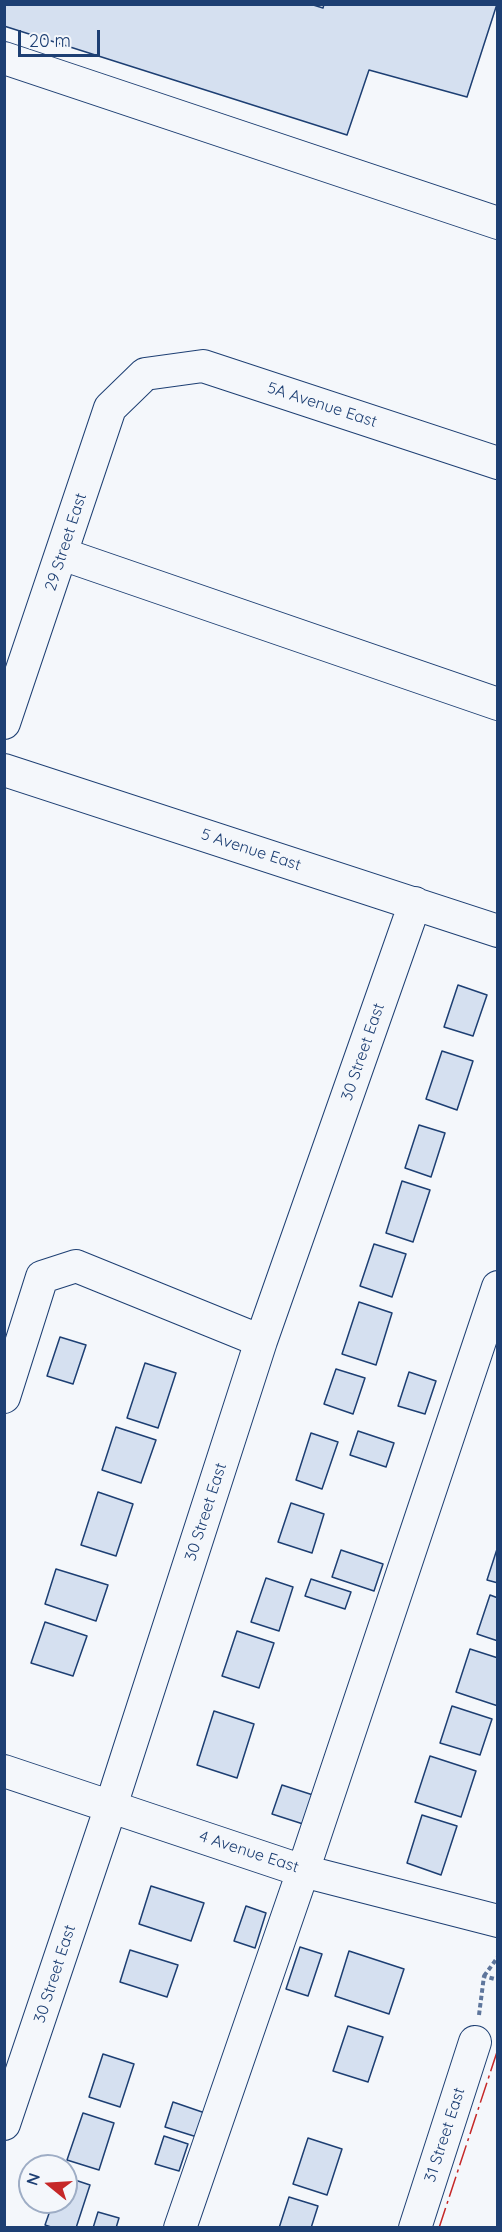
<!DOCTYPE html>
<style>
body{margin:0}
#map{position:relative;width:502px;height:2232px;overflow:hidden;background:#f4f7fb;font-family:Quicksand,sans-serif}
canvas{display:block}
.frame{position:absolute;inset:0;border:6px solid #1d3f73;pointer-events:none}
.north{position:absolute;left:18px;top:2154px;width:60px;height:60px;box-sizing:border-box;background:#f4f7fb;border:2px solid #9eadc5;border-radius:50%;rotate:288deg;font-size:16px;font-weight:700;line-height:24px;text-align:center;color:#1d3f73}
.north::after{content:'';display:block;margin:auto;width:21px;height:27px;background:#c62828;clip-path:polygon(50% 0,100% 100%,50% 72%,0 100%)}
.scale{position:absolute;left:18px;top:30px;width:82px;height:27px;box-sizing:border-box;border:3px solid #1d3f73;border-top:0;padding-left:8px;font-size:18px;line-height:21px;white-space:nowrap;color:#1d3f73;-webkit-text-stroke:4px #f4f7fb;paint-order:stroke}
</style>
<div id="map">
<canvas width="502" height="2232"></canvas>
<div class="frame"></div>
<div class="north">N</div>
<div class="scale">20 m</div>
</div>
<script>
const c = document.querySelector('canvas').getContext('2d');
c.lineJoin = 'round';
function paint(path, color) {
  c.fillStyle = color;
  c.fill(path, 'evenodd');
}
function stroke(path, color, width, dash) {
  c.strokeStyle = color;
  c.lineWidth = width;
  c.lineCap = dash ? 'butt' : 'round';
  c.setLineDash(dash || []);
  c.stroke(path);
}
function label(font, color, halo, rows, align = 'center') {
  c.font = font + ' Quicksand,sans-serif';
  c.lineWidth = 4.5;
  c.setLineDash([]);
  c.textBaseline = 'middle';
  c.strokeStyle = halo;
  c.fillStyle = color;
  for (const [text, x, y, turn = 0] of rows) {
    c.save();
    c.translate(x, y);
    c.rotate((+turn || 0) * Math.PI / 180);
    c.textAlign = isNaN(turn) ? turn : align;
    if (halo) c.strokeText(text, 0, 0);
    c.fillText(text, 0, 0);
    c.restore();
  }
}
const building = new Path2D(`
 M 4,4 L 310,4 L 323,8 L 324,4 L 497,4 L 467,97 L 369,70 L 347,135 L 4,26 Z
 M 458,985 L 487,995 L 473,1036 L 444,1027 Z
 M 442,1051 L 473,1061 L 457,1110 L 426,1099 Z
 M 419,1125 L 445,1133 L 431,1177 L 405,1168 Z
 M 402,1181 L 430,1190 L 413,1242 L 386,1233 Z
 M 374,1244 L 406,1254 L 392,1297 L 360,1286 Z
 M 359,1302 L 392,1313 L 376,1365 L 342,1354 Z
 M 60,1337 L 86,1345 L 73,1384 L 47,1376 Z
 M 145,1363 L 176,1373 L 158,1428 L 127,1418 Z
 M 336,1369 L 365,1378 L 353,1414 L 324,1404 Z
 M 409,1372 L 436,1381 L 425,1414 L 398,1406 Z
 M 116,1427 L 156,1440 L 141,1483 L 102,1470 Z
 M 358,1431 L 394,1443 L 386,1467 L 350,1455 Z
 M 311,1433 L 338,1442 L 322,1489 L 296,1480 Z
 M 98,1492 L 133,1504 L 116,1556 L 81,1545 Z
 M 291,1503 L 324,1514 L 312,1553 L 278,1542 Z
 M 498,1546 L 498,1583 L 487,1580 Z
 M 341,1550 L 383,1564 L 374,1591 L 332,1577 Z
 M 56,1569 L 108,1585 L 96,1621 L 45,1604 Z
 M 266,1578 L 293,1587 L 279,1631 L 251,1622 Z
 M 311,1579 L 351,1592 L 345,1609 L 305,1596 Z
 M 490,1595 L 498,1598 L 498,1641 L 477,1634 Z
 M 45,1622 L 87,1636 L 73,1676 L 31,1663 Z
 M 237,1631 L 274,1643 L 259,1688 L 222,1676 Z
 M 470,1649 L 498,1658 L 498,1706 L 456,1692 Z
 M 452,1706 L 492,1719 L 480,1755 L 440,1743 Z
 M 214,1711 L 254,1724 L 237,1778 L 197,1765 Z
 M 430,1756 L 476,1771 L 461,1817 L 415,1802 Z
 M 282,1785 L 313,1795 L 303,1824 L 272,1814 Z
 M 422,1815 L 457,1826 L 441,1875 L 407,1863 Z
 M 151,1886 L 204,1903 L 191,1941 L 139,1924 Z
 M 246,1906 L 266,1913 L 255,1948 L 234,1941 Z
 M 300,1947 L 322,1954 L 308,1996 L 286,1989 Z
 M 130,1950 L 178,1965 L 167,1997 L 120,1982 Z
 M 349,1951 L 404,1969 L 389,2014 L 335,1996 Z
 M 348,2026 L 383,2037 L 368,2082 L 333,2071 Z
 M 103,2054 L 134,2064 L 120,2107 L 89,2097 Z
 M 173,2102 L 205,2113 L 197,2137 L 165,2127 Z
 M 83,2113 L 114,2123 L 99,2170 L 67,2160 Z
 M 164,2136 L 188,2144 L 179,2171 L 155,2164 Z
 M 308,2138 L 342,2149 L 327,2195 L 293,2184 Z
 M 66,2177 L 90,2185 L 76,2228 L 54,2228 L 45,2225 L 53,2202 L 66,2202 Z
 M 289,2197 L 318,2206 L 311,2228 L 279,2228 Z
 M 98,2212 L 119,2218 L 116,2228 L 93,2228 Z`);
paint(building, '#d5e0f0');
stroke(building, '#1d3f73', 1.5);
const minor = new Path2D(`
 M 4,58 L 498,223
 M 62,554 L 498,704
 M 4,723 L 110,408 L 145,374 L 203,366 L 498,463
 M 4,770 L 498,931
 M 4,1397 L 42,1277 L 76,1266 L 261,1341
 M 4,1771 L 303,1871 L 498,1921
 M 4,2124 L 111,1806 L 261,1341 L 415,903
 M 180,2228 L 303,1871 L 498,1287
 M 415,2228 L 475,2042`);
stroke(minor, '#1d3f73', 34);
stroke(new Path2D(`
 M 484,1976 L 498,1957
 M 479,2015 L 484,1976 L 498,1980`), '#5e769c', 4, [4.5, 3]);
stroke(minor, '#f4f7fb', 32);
stroke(new Path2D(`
 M 439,2228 L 498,2049`), '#c62828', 1.5, [21, 4.5, 3, 4.5]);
label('16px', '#1d3f73', '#f4f7fb', [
 ["5A Avenue East",322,405,18],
 ["29 Street East",66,542,-72],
 ["5 Avenue East",251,850,18],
 ["30 Street East",363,1052,-71],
 ["30 Street East",206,1512,-72],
 ["4 Avenue East",249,1852,18],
 ["30 Street East",55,1974,-72],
 ["31 Street East",445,2135,-72]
]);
</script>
